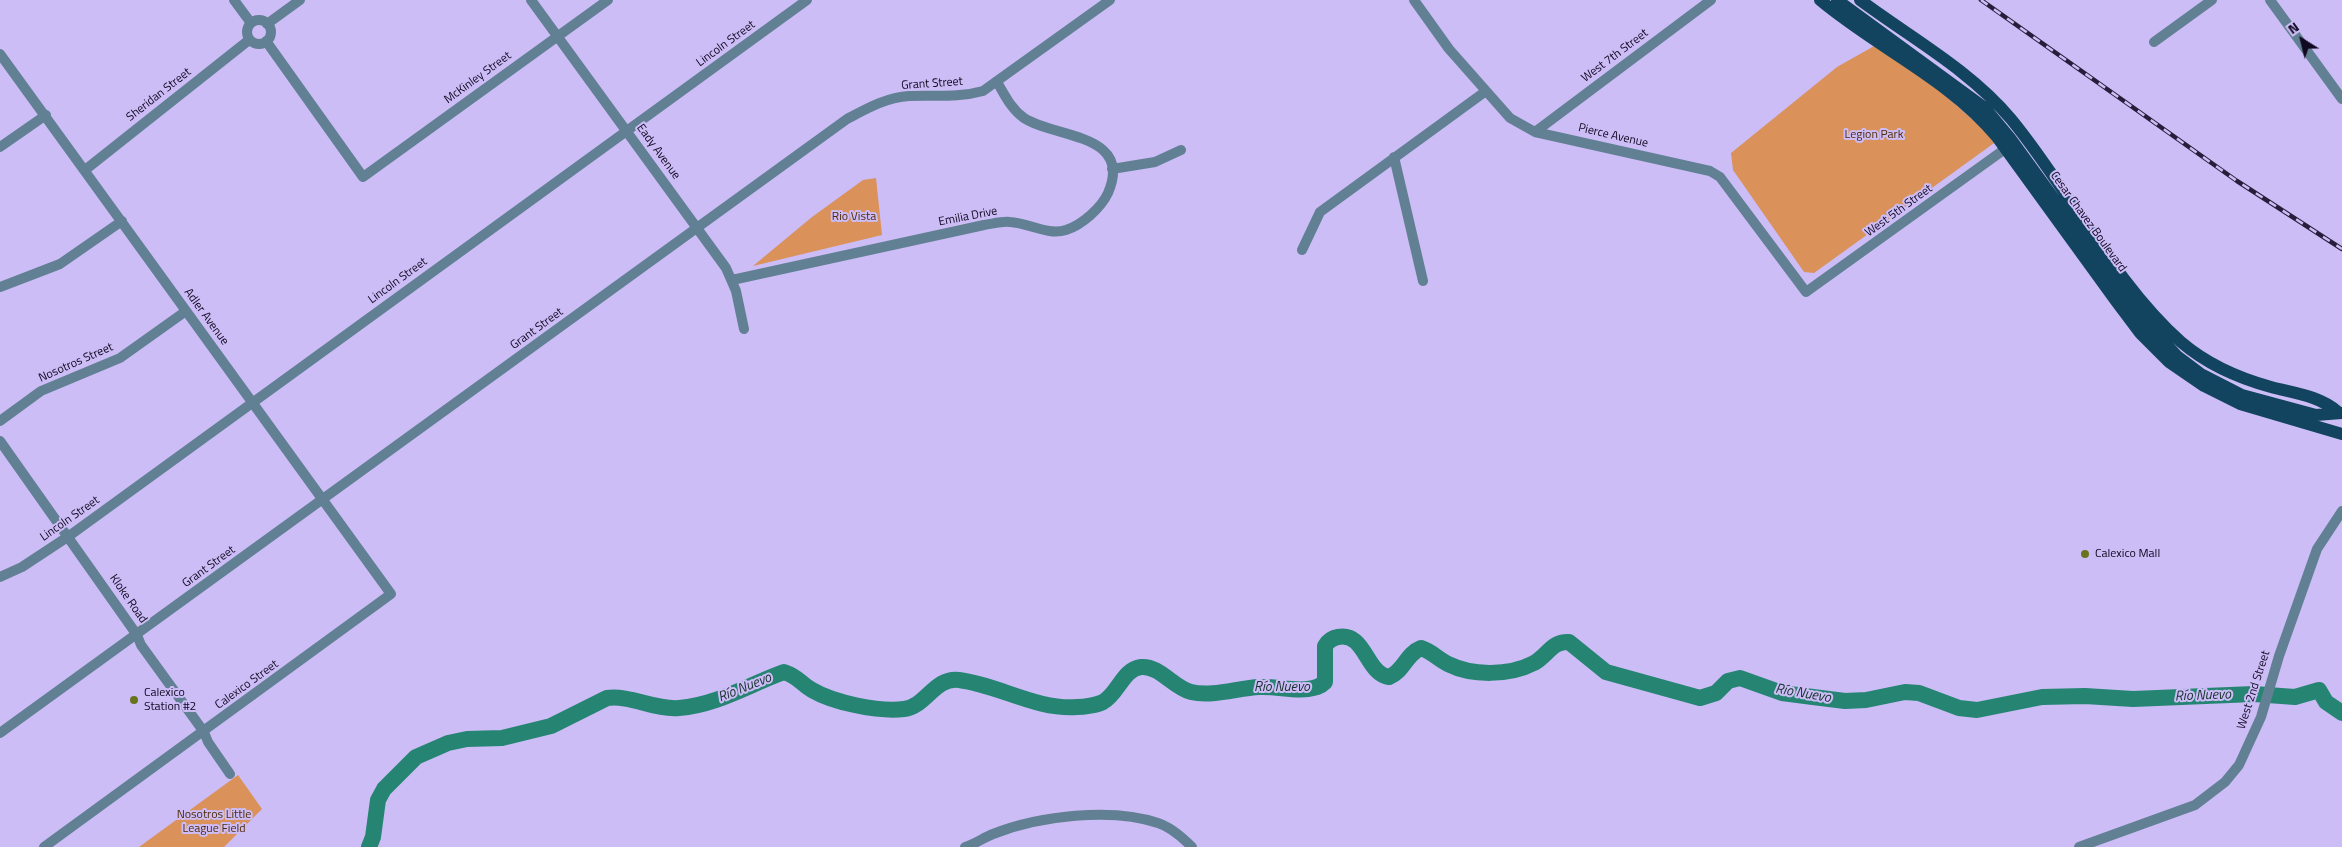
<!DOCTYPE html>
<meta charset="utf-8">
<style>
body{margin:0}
#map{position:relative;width:2342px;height:847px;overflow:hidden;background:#ccbdf6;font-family:"Titillium Web",sans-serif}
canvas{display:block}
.north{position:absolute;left:2277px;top:15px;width:50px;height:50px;-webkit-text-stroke:4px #ccbdf6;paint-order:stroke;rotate:324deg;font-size:14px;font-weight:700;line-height:20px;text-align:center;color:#100720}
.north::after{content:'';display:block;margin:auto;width:18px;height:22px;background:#100720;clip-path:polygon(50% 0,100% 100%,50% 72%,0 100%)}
</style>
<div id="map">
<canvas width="2342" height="847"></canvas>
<div class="north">N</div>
</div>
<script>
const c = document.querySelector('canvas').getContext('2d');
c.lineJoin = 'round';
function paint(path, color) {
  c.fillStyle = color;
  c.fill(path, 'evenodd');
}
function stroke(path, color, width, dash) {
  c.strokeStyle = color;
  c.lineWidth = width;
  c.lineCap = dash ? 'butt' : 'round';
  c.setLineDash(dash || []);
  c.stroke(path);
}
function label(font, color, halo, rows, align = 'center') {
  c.font = font + ' "Titillium Web",sans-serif';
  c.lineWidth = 4;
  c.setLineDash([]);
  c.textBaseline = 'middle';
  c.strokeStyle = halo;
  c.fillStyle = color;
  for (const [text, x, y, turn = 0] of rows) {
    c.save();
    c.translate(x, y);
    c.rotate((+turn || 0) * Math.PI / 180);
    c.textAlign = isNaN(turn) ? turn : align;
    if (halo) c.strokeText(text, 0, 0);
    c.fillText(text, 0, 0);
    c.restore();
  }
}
paint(new Path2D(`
 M 1883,41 L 1997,141 L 1814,273 L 1804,272 L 1733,170 L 1731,153 L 1837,67 Z
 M 876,178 L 882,235 L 753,266 L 812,217 L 863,180 Z
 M 238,775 L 262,809 L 224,847 L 139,847 Z`), '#da915a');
stroke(new Path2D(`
 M 369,847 L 373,837 L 378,800 L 384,789 L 416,757 L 448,743 L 467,739 L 502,738 L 551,726 L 607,698 C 631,695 654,710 679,708 C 717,705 748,685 784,672 C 799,677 800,683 812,690 C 834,703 879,712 904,709 C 927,706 934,677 959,680 C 999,685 1036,710 1077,707 C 1084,707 1097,705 1103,702 C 1118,694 1123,669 1141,667 C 1159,665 1174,688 1191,692 C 1212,697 1238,688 1259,687 C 1276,686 1292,691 1308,689 C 1315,688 1320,687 1325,682 L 1325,646 C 1328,641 1332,638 1338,637 C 1366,632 1365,673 1389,677 C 1404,671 1406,654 1421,648 C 1431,651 1438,659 1448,664 C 1472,676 1509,676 1534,663 C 1548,655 1552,641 1569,642 L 1606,672 L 1700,698 L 1716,693 L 1728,681 L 1740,678 L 1782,693 L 1805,696 L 1845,701 L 1866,700 L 1905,692 L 1919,693 L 1959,708 L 1977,710 L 2042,697 L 2085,696 L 2133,699 L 2254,694 L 2295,697 L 2319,690 L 2326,702 L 2342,713`), '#258572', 16);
stroke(new Path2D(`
 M 234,0 L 251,23
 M 531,0 L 726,268 L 736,291 L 744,329
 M 1414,0 L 1449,49 L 1510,118 L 1535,132 L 1710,171 L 1720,177 L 1806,292 L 2005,149
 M 2270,0 L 2342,99
 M247 32a12 12 0 1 1 24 0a12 12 0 1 1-24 0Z
 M 267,24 L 300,0
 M 266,41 L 363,177 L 608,0
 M 2154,42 L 2212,0
 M 0,54 L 391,594 L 44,847
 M 1535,132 L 1711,0
 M 0,147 L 46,115
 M 1394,157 L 1423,281
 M 1112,169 L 1155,162 L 1181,150
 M 85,170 L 249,40
 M 1302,250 L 1320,212 L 1486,91
 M 732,280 L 984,225 C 992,224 1002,221 1010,222 C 1029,223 1048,236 1066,230 C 1082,225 1101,208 1108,193 C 1134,133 1054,138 1024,118 C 1011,109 1005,95 997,82
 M 0,287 L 60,264 L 122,221
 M 0,421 L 41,391 L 120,358 L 186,311
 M 0,441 L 137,635 L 141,645 L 204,732 L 208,742 L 230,774
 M 0,577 L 22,567 L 69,536 L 807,0
 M 0,733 L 847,119 C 866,109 887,97 909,96 C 935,95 958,98 983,91 L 1110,0
 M 965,847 C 975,844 983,838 993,834 C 1038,816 1112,807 1158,823 C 1171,827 1182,837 1192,847
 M 2079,847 L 2195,805 L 2225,782 L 2239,765 L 2261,717 L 2279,656 L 2317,549 L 2342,511`), '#628094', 10);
stroke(new Path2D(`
 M 1820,0 C 1877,48 1949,79 1997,137 L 2116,301 L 2140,333 L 2169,362 L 2204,386 L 2240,404 L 2342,434
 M 1837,0 L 1985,108 L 2010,138 L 2134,309 L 2177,356 L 2201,374 L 2242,395 L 2316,415 L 2342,413
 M 1860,0 C 1911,38 1970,70 2011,119 C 2069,189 2113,282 2181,342 C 2208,365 2238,378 2271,387 C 2294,393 2320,396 2338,412`), '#13445f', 12);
const rail = new Path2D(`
 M 1981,0 L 2237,181 L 2342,249`);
stroke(rail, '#281e3b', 4.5);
stroke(rail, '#ccbdf6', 2.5, [8]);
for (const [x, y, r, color] of [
 [2085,554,5,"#68731d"],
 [134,700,5,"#68731d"]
]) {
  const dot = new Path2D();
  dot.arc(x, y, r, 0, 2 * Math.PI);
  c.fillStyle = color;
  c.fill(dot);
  stroke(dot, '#ccbdf6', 2);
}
label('12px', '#100720', '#ccbdf6', [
 ["Lincoln Street",726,44,-36],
 ["West 7th Street",1615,56,-37],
 ["McKinley Street",478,78,-36],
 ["Grant Street",932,84,-4],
 ["Sheridan Street",159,95,-38],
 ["Pierce Avenue",1613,136,13],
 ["Eady Avenue",658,152,54],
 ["West 5th Street",1899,211,-36],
 ["Emilia Drive",968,217,-11],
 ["Cesar Chavez Boulevard",2088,222,54],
 ["Lincoln Street",398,281,-36],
 ["Adler Avenue",206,317,54],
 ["Grant Street",537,329,-36],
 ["Nosotros Street",76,363,-24],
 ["Lincoln Street",70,519,-35],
 ["Grant Street",209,567,-36],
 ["Kloke Road",128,599,55],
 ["Calexico Street",247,685,-36],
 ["West 2nd Street",2254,690,-72]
]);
label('12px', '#512a07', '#ccbdf6', [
 ["Legion Park",1874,135],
 ["Rio Vista",854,217],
 ["Nosotros Little",214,815],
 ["League Field",214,829]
]);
label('12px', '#100720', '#ccbdf6', [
 ["Calexico Mall",2095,554],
 ["Calexico",144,693],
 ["Station #2",144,707]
], 'left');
label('italic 14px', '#16322c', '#ccbdf6', [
 ["Río Nuevo",745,688,-22],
 ["Río Nuevo",1282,688],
 ["Río Nuevo",1803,694,10],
 ["Río Nuevo",2203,696,-2]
]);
</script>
